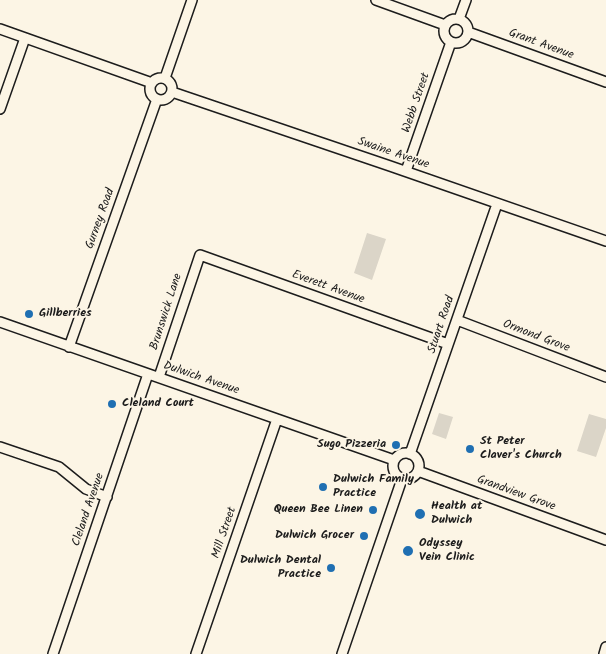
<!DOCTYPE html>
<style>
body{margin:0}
canvas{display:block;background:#fcf5e5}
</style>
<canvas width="606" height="654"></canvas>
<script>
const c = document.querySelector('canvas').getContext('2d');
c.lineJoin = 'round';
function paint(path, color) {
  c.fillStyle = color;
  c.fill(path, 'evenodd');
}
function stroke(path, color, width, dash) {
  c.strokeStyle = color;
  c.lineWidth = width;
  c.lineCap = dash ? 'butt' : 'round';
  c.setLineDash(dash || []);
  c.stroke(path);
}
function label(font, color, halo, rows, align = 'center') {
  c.font = font + ' Kalam,sans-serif';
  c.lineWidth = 4;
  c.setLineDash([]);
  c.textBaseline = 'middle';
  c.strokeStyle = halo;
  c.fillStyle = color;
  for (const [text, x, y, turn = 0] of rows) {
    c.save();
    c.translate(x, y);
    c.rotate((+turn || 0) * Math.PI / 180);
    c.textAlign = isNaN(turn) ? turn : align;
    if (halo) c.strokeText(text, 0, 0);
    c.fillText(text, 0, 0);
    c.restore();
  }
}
paint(new Path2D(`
 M 367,233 L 386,239 L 372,280 L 354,273 Z
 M 439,413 L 453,417 L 446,439 L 432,434 Z
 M 589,414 L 606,419 L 606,428 L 596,457 L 577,451 Z`), '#dbd5c8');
const minor = new Path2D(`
 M 376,0 L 445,25
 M444 31a12 12 0 1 1 24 0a12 12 0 1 1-24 0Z
 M 459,19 L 466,0
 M 0,29 L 152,83
 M 468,32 L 606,82
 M 165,78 L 192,0
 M150 89a11 11 0 1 1 22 0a11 11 0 1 1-22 0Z
 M 172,92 L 390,166 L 606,241
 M 0,109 L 25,38
 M 406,171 L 451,42
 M 457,320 L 606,377
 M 0,322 L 394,460
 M 69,347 L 157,99
 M 159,377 L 200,255 L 448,344
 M 0,447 L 59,467 L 86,489 L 107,497
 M393 466a13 13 0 1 1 26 0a13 13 0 1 1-26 0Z
 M 410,454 L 497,204
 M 418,471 L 606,540
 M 53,654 L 148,374
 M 196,654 L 277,419
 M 342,654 L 402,479
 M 604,654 L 606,647`);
stroke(minor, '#1c1c1c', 12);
stroke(minor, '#fcf5e5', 9);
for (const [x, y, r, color] of [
 [29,314,5,"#1f6fb2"],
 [112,404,5,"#1f6fb2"],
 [396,445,5,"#1f6fb2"],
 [470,449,5,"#1f6fb2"],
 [323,487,5,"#1f6fb2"],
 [373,510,5,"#1f6fb2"],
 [420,514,6,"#1f6fb2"],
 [364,536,5,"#1f6fb2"],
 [408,551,6,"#1f6fb2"],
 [331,568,5,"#1f6fb2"]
]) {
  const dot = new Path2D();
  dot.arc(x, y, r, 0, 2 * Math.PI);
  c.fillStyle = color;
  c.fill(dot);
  stroke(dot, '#fcf5e5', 2);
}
label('12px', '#1c1c1c', '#fcf5e5', [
 ["Grant Avenue",541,45,20],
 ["Webb Street",417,103,-71],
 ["Swaine Avenue",393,154,19],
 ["Gurney Road",101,219,-70],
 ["Everett Avenue",328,288,20],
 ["Brunswick Lane",167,312,-72],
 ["Stuart Road",442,325,-71],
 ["Ormond Grove",536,337,21],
 ["Dulwich Avenue",201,379,19],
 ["Grandview Grove",516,494,20],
 ["Cleland Avenue",89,510,-71],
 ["Mill Street",225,533,-71]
]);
label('bold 12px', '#1c1c1c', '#fcf5e5', [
 ["Gillberries",39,314],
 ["Cleland Court",122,404],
 ["St Peter",480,442],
 ["Claver's Church",480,456],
 ["Sugo Pizzeria",386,445,"right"],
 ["Dulwich Family",333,480],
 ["Practice",333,494],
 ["Health at",431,507],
 ["Dulwich",431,521],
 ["Queen Bee Linen",363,510,"right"],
 ["Dulwich Grocer",354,536,"right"],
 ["Odyssey",419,544],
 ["Vein Clinic",419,558],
 ["Dulwich Dental",321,561,"right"],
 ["Practice",321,575,"right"]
], 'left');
</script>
